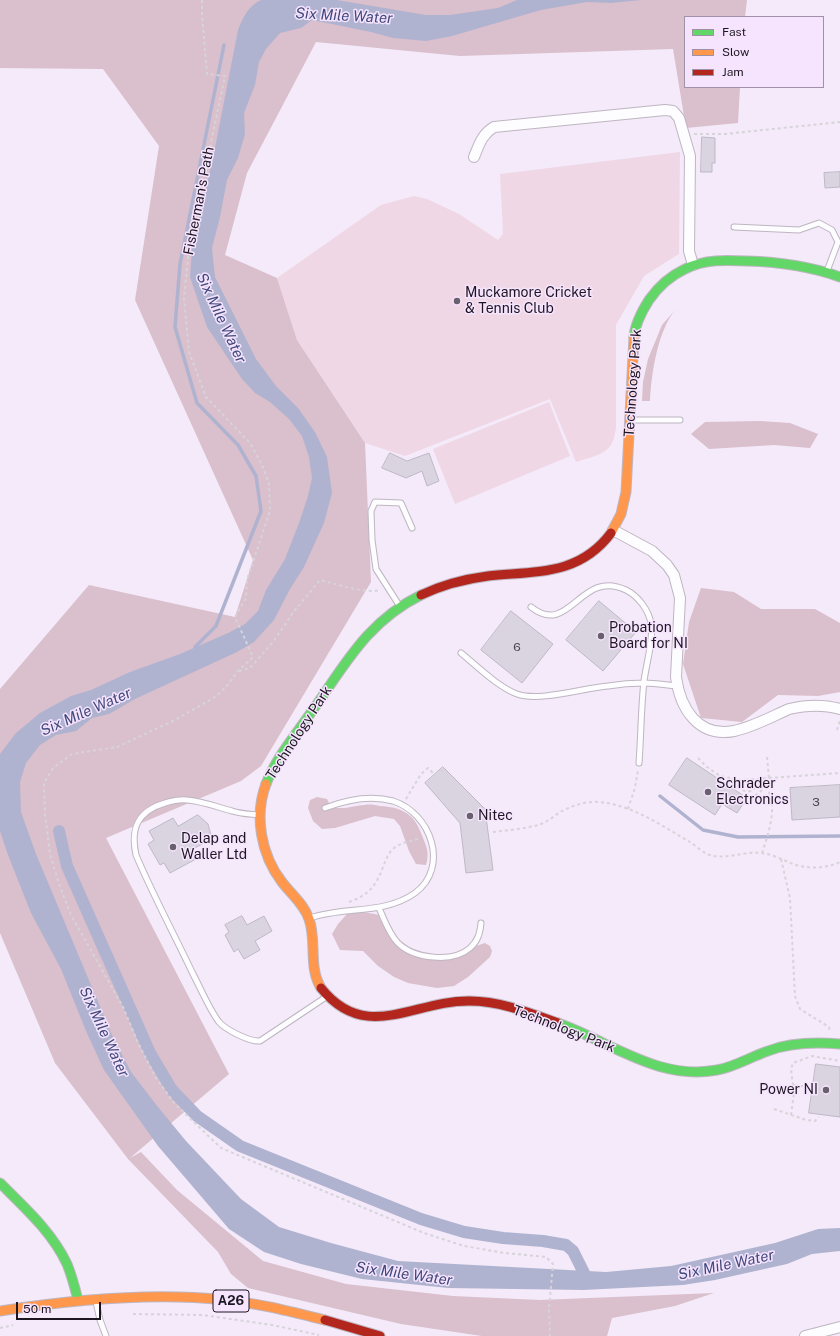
<!DOCTYPE html>
<style>
body{margin:0}
#map{position:relative;width:840px;height:1336px;overflow:hidden;background:#f4eaf9;font-family:"Public Sans",sans-serif}
canvas{display:block}
.legend{position:absolute;left:684px;top:16px;width:140px;height:72px;box-sizing:border-box;background:#f6e4ff;border:1px solid #9f92a6;margin:0;padding:5px 7px;list-style:none;font-size:12px;color:#1d1620}
.legend li{display:flex;align-items:center;gap:8px;height:20px}
.legend b{width:20px;border:1px solid #9f92a6}
.scale{position:absolute;left:16px;top:1302px;width:85px;height:18px;box-sizing:border-box;border:2px solid #1d1620;border-top:0;padding-left:5px;font-size:12px;line-height:14px;white-space:nowrap;color:#1d1620;-webkit-text-stroke:3px #f6e4ff;paint-order:stroke}
</style>
<div id="map">
<canvas width="840" height="1336"></canvas>
<ul class="legend">
<li><b style="height:5px;background:#63d668"></b>Fast</li>
<li><b style="height:5px;background:#ff974d"></b>Slow</li>
<li><b style="height:5px;background:#b3261e"></b>Jam</li>
</ul>
<div class="scale">50 m</div>
</div>
<script>
const c = document.querySelector('canvas').getContext('2d');
c.lineJoin = 'round';
function paint(path, color) {
  c.fillStyle = color;
  c.fill(path, 'evenodd');
}
function stroke(path, color, width, dash) {
  c.strokeStyle = color;
  c.lineWidth = width;
  c.lineCap = dash ? 'butt' : 'round';
  c.setLineDash(dash || []);
  c.stroke(path);
}
function label(font, color, halo, rows, align = 'center') {
  c.font = font + ' "Public Sans",sans-serif';
  c.lineWidth = 3;
  c.setLineDash([]);
  c.textBaseline = 'middle';
  c.strokeStyle = halo;
  c.fillStyle = color;
  for (const [text, x, y, turn = 0] of rows) {
    c.save();
    c.translate(x, y);
    c.rotate((+turn || 0) * Math.PI / 180);
    c.textAlign = isNaN(turn) ? turn : align;
    if (halo) c.strokeText(text, 0, 0);
    c.fillText(text, 0, 0);
    c.restore();
  }
}
paint(new Path2D(`
 M 680,152 L 679,254 L 644,276 L 616,325 L 616,428 C 615,433 614,439 612,443 C 607,455 587,458 576,462 L 550,399 L 405,456 L 365,443 L 297,340 L 277,278 L 381,205 L 414,196 L 427,199 L 459,214 L 498,240 L 503,234 L 500,174 Z
 M 549,402 L 570,456 L 455,504 L 433,449 Z`), '#f0d7e5');
paint(new Path2D(`
 M 0,0 L 747,0 L 745,17 L 685,17 L 685,87 L 740,87 L 738,123 L 686,128 L 673,49 L 460,56 L 316,42 L 247,173 L 225,255 L 277,278 L 297,340 L 365,443 L 371,582 L 261,766 L 241,781 L 106,838 L 229,1074 L 130,1158 L 141,1152 L 177,1190 L 263,1261 L 346,1284 L 453,1296 L 540,1300 L 714,1293 L 675,1306 L 612,1318 L 607,1336 L 482,1336 L 401,1324 L 248,1288 L 231,1274 L 218,1252 L 128,1159 L 55,1063 L 0,933 L 0,689 L 89,585 L 235,617 L 253,560 L 135,300 L 159,146 L 103,69 L 0,68 Z
 M 676,309 C 658,329 651,375 650,401 L 642,401 L 643,382 L 648,359 L 662,325 Z
 M 760,421 L 790,423 L 818,434 L 810,448 L 774,445 L 709,449 L 691,434 L 705,422 Z
 M 701,588 L 734,592 L 761,609 L 815,609 L 840,623 L 840,692 L 818,696 L 778,695 L 742,722 L 701,718 L 683,664 L 689,622 Z
 M 317,797 L 327,799 L 331,807 C 346,810 351,806 365,805 C 370,804 375,805 380,806 C 400,807 414,813 421,833 C 426,846 430,851 426,865 L 416,864 L 409,851 L 400,826 L 394,819 L 375,816 L 335,828 L 322,829 L 313,821 L 308,808 L 310,800 Z
 M 363,912 L 380,915 L 397,939 L 419,953 L 444,957 L 485,943 L 490,946 L 492,951 L 490,957 L 468,977 L 454,986 L 437,988 L 408,983 L 394,977 L 378,966 L 363,951 L 340,950 L 332,934 L 338,924 L 348,913 Z`), '#dabfcd');
paint(new Path2D(`
 M 261,0 L 337,0 L 426,15 L 450,15 L 498,8 L 517,0 L 641,0 L 611,3 L 587,2 L 541,10 L 452,36 L 426,41 L 393,38 L 371,32 L 312,20 L 301,28 L 280,33 L 266,49 L 259,62 L 255,85 L 244,113 L 245,134 L 238,158 L 227,180 L 220,217 L 212,248 L 215,277 L 256,359 L 276,386 L 298,408 L 315,432 L 327,457 L 332,493 L 324,523 L 304,567 L 290,589 L 274,620 L 254,642 L 237,652 L 135,699 L 109,714 L 92,718 L 76,731 L 56,735 L 40,745 L 26,763 L 20,782 L 21,812 L 36,854 L 112,1035 L 131,1072 L 158,1107 L 186,1141 L 241,1199 L 279,1227 L 331,1243 L 398,1261 L 606,1272 L 671,1266 L 775,1243 L 818,1229 L 840,1228 L 840,1251 L 812,1254 L 787,1264 L 715,1280 L 683,1285 L 583,1290 L 448,1288 L 362,1279 L 301,1264 L 264,1252 L 229,1229 L 158,1146 L 104,1070 L 86,1031 L 61,969 L 31,913 L 8,855 L 0,831 L 0,754 L 16,733 L 40,713 L 71,696 L 91,690 L 130,672 L 180,654 L 228,633 L 245,624 L 258,611 L 266,590 L 285,559 L 299,523 L 308,496 L 312,478 L 309,457 L 302,436 L 289,419 L 270,402 L 255,393 L 242,379 L 207,327 L 190,277 L 192,250 L 214,153 L 238,30 C 243,17 248,6 261,0 Z`), '#b0b3d0');
stroke(new Path2D(`
 M 195,647 L 216,626 L 261,511 L 256,476 L 238,445 L 197,403 L 175,327 L 180,264 L 224,45
 M 660,796 L 703,830 L 738,837 L 840,836`), '#b0b3d0', 3.5);
stroke(new Path2D(`
 M 59,831 L 67,866 L 150,1053 L 172,1090 L 197,1116 L 240,1146 L 421,1219 L 464,1232 L 503,1238 L 543,1241 L 566,1245 L 573,1251 L 588,1281`), '#b0b3d0', 12);
const building = new Path2D(`
 M 702,137 L 715,138 L 715,163 L 712,163 L 712,172 L 701,172 Z
 M 840,172 L 840,187 L 825,188 L 824,173 Z
 M 390,453 L 407,461 L 429,453 L 439,481 L 427,486 L 422,471 L 406,478 L 382,468 Z
 M 599,601 L 636,632 L 603,671 L 566,640 Z
 M 511,611 L 553,644 L 522,683 L 481,650 Z
 M 687,758 L 747,798 L 737,813 L 722,804 L 715,815 L 669,785 Z
 M 443,767 L 485,809 L 493,870 L 466,873 L 460,823 L 425,783 Z
 M 840,785 L 840,817 L 792,820 L 790,788 Z
 M 198,815 L 208,824 L 212,839 L 191,850 L 196,859 L 170,873 L 164,863 L 160,865 L 148,844 L 154,840 L 149,831 L 173,818 L 178,826 Z
 M 242,916 L 247,925 L 264,916 L 272,931 L 255,941 L 260,950 L 244,959 L 238,949 L 234,952 L 225,935 L 229,932 L 225,925 Z
 M 816,1064 L 840,1067 L 840,1117 L 809,1113 Z`);
paint(building, '#dad4e1');
stroke(building, '#beb8c5', 1);
const lane = new Path2D(`
 M 734,227 L 799,230 L 819,223 L 832,230 L 838,242 L 827,271
 M 631,420 L 680,420
 M 399,605 L 376,569 L 372,540 L 371,511 L 375,502 L 401,503 L 412,528
 M 531,607 C 570,638 580,568 626,590 C 638,596 649,610 651,624 C 654,638 646,665 644,681 C 641,708 641,736 639,763
 M 461,653 C 477,666 498,687 517,694 C 540,702 583,688 608,686 C 620,684 632,683 644,683 C 655,683 666,685 677,686
 M 259,815 C 250,814 241,814 232,811 C 217,807 202,801 187,800 C 179,799 172,801 165,803 C 138,811 130,828 136,855 C 153,895 174,934 193,974 C 201,989 209,1009 219,1022 C 226,1030 250,1042 260,1041 L 326,997
 M 379,908 C 384,919 389,934 398,943 C 414,959 453,963 470,948 C 478,941 480,933 481,923
 M 310,918 C 345,906 384,915 415,893 C 450,867 431,813 393,801 C 371,795 346,800 325,808
 M 96,1302 L 100,1320 L 106,1336`);
const street = new Path2D(`
 M 474,157 C 479,145 482,134 494,127 L 665,110 L 673,111 L 679,118 L 690,156 L 689,251 L 693,265
 M 613,530 L 652,551 L 667,565 L 674,575 L 680,598 L 676,677 C 680,708 698,738 734,731 C 753,727 771,717 789,709 C 806,705 823,704 840,709
 M 805,1336 L 840,1327`);
const fast = new Path2D(`
 M 634,337 C 635,324 642,311 649,300 C 658,287 670,276 685,269 C 705,259 726,260 747,261 C 779,262 810,266 840,277
 M 266,784 C 276,758 294,737 310,714 C 344,667 366,622 421,595
 M 558,1023 C 574,1029 589,1036 603,1043 C 639,1060 675,1078 717,1070 C 735,1067 750,1057 768,1051 C 791,1042 816,1042 840,1044
 M 0,1183 C 25,1208 52,1232 67,1264 C 72,1276 75,1288 78,1300`);
const slow = new Path2D(`
 M 611,533 L 621,514 L 626,492 L 634,337
 M 266,784 C 254,816 261,855 282,882 C 291,894 304,904 309,919 C 317,941 308,967 321,988
 M 0,1311 C 71,1300 152,1292 224,1300 C 258,1303 292,1312 325,1320`);
const jam = new Path2D(`
 M 421,595 C 442,585 465,579 488,576 C 535,571 579,576 611,533
 M 321,988 C 366,1044 414,1000 470,1001 C 500,1001 530,1013 558,1023
 M 325,1320 L 380,1336`);
stroke(lane, '#beb6c1', 7);
stroke(street, '#beb6c1', 12);
stroke(fast, '#beb6c1', 11);
stroke(slow, '#beb6c1', 11);
stroke(jam, '#beb6c1', 11);
stroke(new Path2D(`
 M 202,0 L 202,14 L 207,74 L 225,76 L 189,247 L 184,298 L 189,352 L 206,397 L 250,443 L 262,465 L 269,483 L 270,511 L 247,580 L 246,598 L 235,617 L 253,657 L 238,671 L 226,687 L 215,697 L 175,720 L 117,747 L 72,754 L 53,768 L 44,783 L 45,815 L 50,854 L 59,884 L 71,915 L 123,1007 L 138,1043 L 156,1078 L 174,1103 L 221,1148 L 424,1233 L 464,1246 L 505,1253 L 546,1257 L 553,1264 L 549,1309 L 550,1336
 M 694,134 L 725,134 L 840,122
 M 239,671 L 250,668 L 273,642 L 295,610 L 320,580 C 337,584 364,594 380,590
 M 837,730 L 840,720
 M 767,757 L 769,778
 M 698,758 L 707,767 L 720,776 L 741,780 L 840,773
 M 733,779 L 731,783 C 738,788 745,794 754,790 L 755,779
 M 406,799 L 421,774 L 428,768 L 435,775
 M 751,800 L 757,794 L 766,787 L 767,778
 M 628,809 L 635,788 L 638,770
 M 493,832 C 509,830 526,829 541,824 C 549,821 555,815 562,811 C 574,805 586,801 599,802 C 633,805 662,826 690,842 C 696,846 703,853 710,855 C 726,860 744,851 761,853 C 772,854 783,860 793,864 C 808,869 825,869 840,862
 M 762,853 C 768,835 779,804 766,787
 M 781,859 L 790,898 L 795,996 L 800,1009 L 829,1027 L 830,1032
 M 349,902 C 369,895 376,886 383,867 C 386,860 388,853 394,848 C 402,842 412,841 421,838
 M 794,1085 L 808,1087
 M 774,1109 L 806,1120 L 815,1121 L 819,1117
 M 791,1115 L 794,1093 L 791,1069 L 793,1063 L 812,1056 L 840,1061
 M 133,1314 L 203,1315 L 272,1325 L 319,1335
 M 0,1328 L 13,1325`), '#d6d4d8', 2, [3, 3]);
stroke(lane, '#fdfcfe', 5);
stroke(street, '#fdfcfe', 10);
stroke(fast, '#63d668', 9);
stroke(slow, '#ff974d', 9);
stroke(jam, '#b3261e', 9);
for (const [x, y, r, color] of [
 [457,301,4,"#68606c"],
 [601,636,4,"#68606c"],
 [708,792,4,"#68606c"],
 [470,816,4,"#68606c"],
 [173,847,4,"#68606c"],
 [826,1090,4,"#68606c"]
]) {
  const dot = new Path2D();
  dot.arc(x, y, r, 0, 2 * Math.PI);
  c.fillStyle = color;
  c.fill(dot);
  stroke(dot, '#f6e4ff', 1.5);
}
label('12px', '#4c4650', null, [
 ["6",517,647],
 ["3",816,802]
]);
for (const [x, y, w] of [
 [231,1301,36]
]) {
  const box = new Path2D();
  box.roundRect(x - w / 2, y - 11, w, 22, 3);
  c.fillStyle = '#f6e4ff';
  c.fill(box);
  stroke(box, '#1d1620', 1);
}
label('bold 13px', '#1d1620', null, [
 ["A26",231,1301]
]);
label('14px', '#1d1620', '#f6e4ff', [
 ["Fisherman's Path",199,201,-79],
 ["Technology Park",633,383,-86],
 ["Technology Park",299,733,-57],
 ["Technology Park",564,1029,21]
]);
label('14px', '#1d1620', '#f6e4ff', [
 ["Muckamore Cricket",465,293],
 ["& Tennis Club",465,309],
 ["Probation",609,628],
 ["Board for NI",609,644],
 ["Schrader",716,784],
 ["Electronics",716,800],
 ["Nitec",478,816],
 ["Delap and",181,839],
 ["Waller Ltd",181,855],
 ["Power NI",818,1090,"right"]
], 'left');
label('italic 15px', '#404a7b', '#f6e4ff', [
 ["Six Mile Water",344,16,3],
 ["Six Mile Water",221,318,65],
 ["Six Mile Water",86,712,-24],
 ["Six Mile Water",104,1032,65],
 ["Six Mile Water",726,1265,-12],
 ["Six Mile Water",404,1274,8]
]);
</script>
